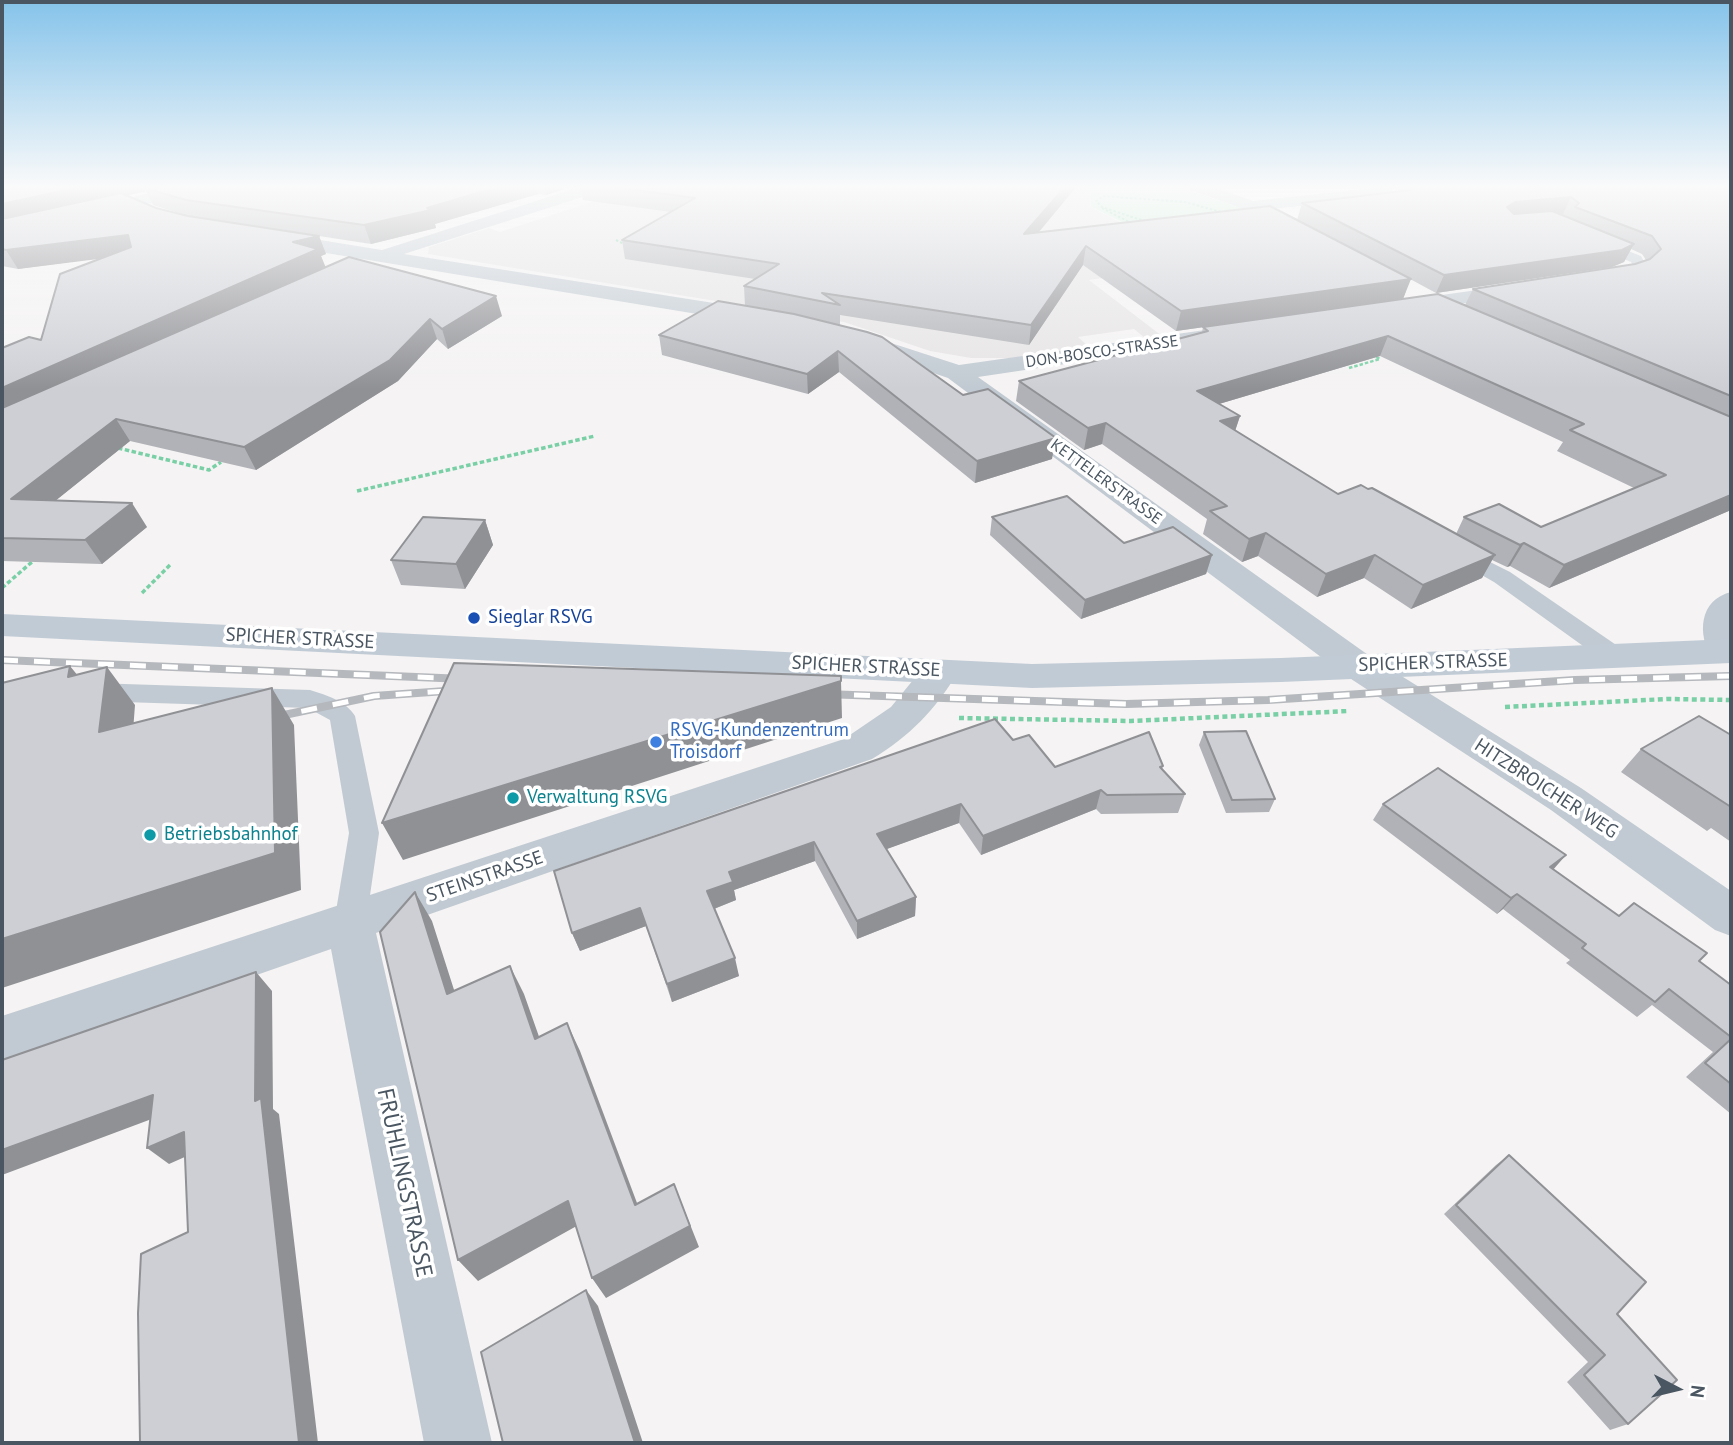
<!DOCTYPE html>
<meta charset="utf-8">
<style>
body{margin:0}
#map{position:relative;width:1733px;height:1445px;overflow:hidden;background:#f5f3f3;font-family:"PT Sans",sans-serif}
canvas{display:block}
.frame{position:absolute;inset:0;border:4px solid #4a5661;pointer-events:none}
.north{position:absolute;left:1642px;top:1354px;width:70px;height:70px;-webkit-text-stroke:5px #fff;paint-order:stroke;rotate:97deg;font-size:19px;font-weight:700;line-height:28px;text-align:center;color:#4a5661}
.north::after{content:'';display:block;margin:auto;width:24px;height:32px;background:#4a5661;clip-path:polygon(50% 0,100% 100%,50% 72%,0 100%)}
</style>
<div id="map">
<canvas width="1733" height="1445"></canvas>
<div class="frame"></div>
<div class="north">N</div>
</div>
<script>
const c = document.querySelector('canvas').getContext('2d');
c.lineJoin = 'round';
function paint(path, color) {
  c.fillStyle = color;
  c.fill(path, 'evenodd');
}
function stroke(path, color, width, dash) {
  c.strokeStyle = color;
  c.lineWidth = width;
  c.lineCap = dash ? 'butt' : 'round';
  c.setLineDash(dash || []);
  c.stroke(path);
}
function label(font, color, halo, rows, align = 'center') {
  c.font = font + ' "PT Sans",sans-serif';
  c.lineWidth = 7;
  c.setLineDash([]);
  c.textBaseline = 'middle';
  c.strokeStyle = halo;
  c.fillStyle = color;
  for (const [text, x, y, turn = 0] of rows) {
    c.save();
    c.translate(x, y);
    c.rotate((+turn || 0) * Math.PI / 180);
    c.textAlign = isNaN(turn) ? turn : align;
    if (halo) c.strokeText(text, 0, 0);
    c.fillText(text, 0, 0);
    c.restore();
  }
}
paint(new Path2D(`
 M 640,186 L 1090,186 L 1091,207 L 1201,264 L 1089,280 L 1162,336 L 1145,338 L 1134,329 L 1078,337 L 1088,346 L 1011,358 L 971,358 L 930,351 L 844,322 L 428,254 L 429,247 L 489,228 L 500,232 Z`), '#e6e4e5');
paint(new Path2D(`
 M 1090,186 L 1176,186 L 1253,212 L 1151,236 L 1091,207 Z`), '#c3f1d5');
stroke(new Path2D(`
 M 1103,196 L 1185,202 L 1221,212 C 1181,239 1143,220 1102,207 L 1096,201 Z
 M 1102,208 L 1131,223
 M 616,240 L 628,246`), '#7ad0a6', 2, [2.5, 2]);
stroke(new Path2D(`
 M 1349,368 L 1380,359 L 1372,355`), '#7ad0a6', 2.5, [3.5, 2]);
stroke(new Path2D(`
 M 118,448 L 209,470 L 221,462
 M 357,491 L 595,436
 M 2,588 L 33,561
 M 142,593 L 171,564`), '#7ad0a6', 3.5, [4.5, 2.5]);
stroke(new Path2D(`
 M 1505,707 L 1667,699 L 1731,700
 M 959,718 L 1131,721 L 1349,711`), '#7ad0a6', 4.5, [5, 3.5]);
paint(new Path2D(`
 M 1596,238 L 1641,256 L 1646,265 L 1644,268 L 1634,268 L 1631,262 L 1591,245 L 1590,242 Z
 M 1458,546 L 1510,572 L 1622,649 L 1625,655 L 1622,661 L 1613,663 L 1604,661 L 1494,582 L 1450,557 L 1447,552 L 1450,547 Z
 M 93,683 L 310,690 C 326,695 346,701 355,716 L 379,833 L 366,923 L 361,933 L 350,937 L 339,933 L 334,923 L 349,833 L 330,720 L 308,708 L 93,701 L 84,698 L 80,692 L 84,686 Z`), '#c1cad2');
paint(new Path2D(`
 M 583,186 L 610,186 L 608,189 L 404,254 L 758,310 L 766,312 L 769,317 L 766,322 L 758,324 L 271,244 L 262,238 L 271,232 L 382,250 Z
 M 1186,186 L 1211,186 L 1253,201 L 1394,186 L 1390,194 L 1369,199 L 1271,209 L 1307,228 L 1310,232 L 1301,238 L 1246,210 L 1188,189 Z
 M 1520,284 L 1527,286 L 1530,290 L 1527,294 L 1399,313 L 1391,312 L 1388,307 L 1391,302 L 1399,301 Z
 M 1212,329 L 1220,331 L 1223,336 L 1220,341 L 978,377 L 1371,657 L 1581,788 L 1731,891 L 1731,936 L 1715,930 L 1551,810 L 1345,675 L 948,378 L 846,343 L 843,338 L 846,333 L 854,331 L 959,365 Z
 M 1731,592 L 1731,661 L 1725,663 L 1712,659 C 1697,634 1699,600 1731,592 Z
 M 940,660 L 953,663 L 958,672 C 935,710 910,736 872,759 L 376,933 L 492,1443 L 424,1443 L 331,949 L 2,1064 L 2,1016 L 844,739 L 891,707 L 927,663 Z`), '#c1cad2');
paint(new Path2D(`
 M 180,186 L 212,186 L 204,191 L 2,237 L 2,227 Z
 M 2,614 L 1032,664 L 1281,658 L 1731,639 L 1731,663 L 1281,682 L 1032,688 L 2,636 Z`), '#c1cbd6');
const rail = new Path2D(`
 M 2,660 L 465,679
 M 822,694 L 1126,704 L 1268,700 L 1575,680 L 1731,676
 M 270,718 L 374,696 L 460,690`);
stroke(rail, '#b5b8bd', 8);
stroke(rail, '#fff', 5, [16]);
paint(new Path2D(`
 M 2,186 L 573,186 L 546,195 L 538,194 L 435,224 L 436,228 L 371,244 L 319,236 L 326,254 L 321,256 L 325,267 L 502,316 L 448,349 L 437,339 L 398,381 L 256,470 L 130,441 L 56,500 L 147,527 L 102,564 L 2,561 L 2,348 L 41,340 L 100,258 L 18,269 L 2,266 ZM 146,191 L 153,205 L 191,217 L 156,208 L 126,196 Z
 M 580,186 L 1077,186 L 1039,232 L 1297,220 L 1302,203 L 1405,191 L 1395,189 L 1396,186 L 1532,186 L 1535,188 L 1731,186 L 1731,510 L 1549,588 L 1510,566 L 1507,567 L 1492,560 L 1482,578 L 1411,609 L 1364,578 L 1317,597 L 1258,556 L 1242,562 L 1203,534 L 1207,519 L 1102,444 L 1084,450 L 1016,401 L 1019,381 L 1202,332 L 1203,327 L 1465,305 L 1473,289 L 1635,264 L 1646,260 L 1642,254 L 1631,249 L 1624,262 L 1612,267 L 1436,293 L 1410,279 L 1403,299 L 1176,331 L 1083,265 L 1029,345 L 840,315 L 840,325 L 1052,459 L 975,483 L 839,372 L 808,394 L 662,355 L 659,335 L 745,306 L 744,286 L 755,279 L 625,259 L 622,240 L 671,212 L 583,200 ZM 1380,356 L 1563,442 L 1557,451 L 1634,488 L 1541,527 L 1464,517 L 1456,534 L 1338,494 L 1235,431 L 1240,416 L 1219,404 Z
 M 992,517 L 1124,543 L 1212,555 L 1206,574 L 1081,619 L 990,535 Z
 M 485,520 L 493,545 L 465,589 L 401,585 L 391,560 Z
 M 1204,732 L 1275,799 L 1269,812 L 1226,813 L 1199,745 Z
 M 1731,735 L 1731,842 L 1711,828 L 1707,831 L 1621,772 L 1641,749 Z
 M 1013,740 L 1055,767 L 1163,766 L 1162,769 L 1185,794 L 1178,813 L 1101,814 L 1096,809 L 981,855 L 959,823 L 886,849 L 916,897 L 915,916 L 857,939 L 815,861 L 734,890 L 736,900 L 714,909 L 739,976 L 672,1002 L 646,926 L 580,951 L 572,933 Z
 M 1383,804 L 1553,869 L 1619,916 L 1699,961 L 1731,985 L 1731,1114 L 1686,1077 L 1713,1052 L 1652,1005 L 1637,1017 L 1566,963 L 1570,960 L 1503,909 L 1497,914 L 1373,820 Z
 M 1509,1155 L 1617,1314 L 1628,1424 L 1610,1430 L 1567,1382 L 1588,1362 L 1444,1214 L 1496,1165 Z`), '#b0b2b7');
paint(new Path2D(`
 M 84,186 L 167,186 L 145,188 L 146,191 L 2,224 L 2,204 Z
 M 501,186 L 536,186 L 538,194 L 435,224 L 436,228 L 371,244 L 364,225 Z
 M 544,186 L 573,186 L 546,195 Z
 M 1066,186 L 1077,186 L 1022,252 L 1024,234 Z
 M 1571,197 L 1563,214 L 1508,218 L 1507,207 L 1515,202 Z
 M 128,235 L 138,254 L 18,269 L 6,250 Z
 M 319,236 L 326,254 L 321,256 L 326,268 L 2,416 L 2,388 L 293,242 Z
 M 1634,244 L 1624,262 L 1612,267 L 1436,293 L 1444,275 Z
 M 1086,246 L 1083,265 L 1029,345 L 1031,325 Z
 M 1411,279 L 1403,299 L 1176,331 L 1181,311 Z
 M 496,296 L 502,316 L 448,349 L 442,329 Z
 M 430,319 L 437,339 L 398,381 L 256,470 L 244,447 Z
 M 1388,336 L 1380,356 L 1192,412 L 1197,391 Z
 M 838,351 L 839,372 L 808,394 L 807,374 Z
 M 1240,416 L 1233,437 L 1220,421 Z
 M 116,419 L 130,441 L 29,522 L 11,499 Z
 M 1106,423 L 1102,444 L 1084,450 L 1088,428 Z
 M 1056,438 L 1052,459 L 975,483 L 977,461 Z
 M 1731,495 L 1731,510 L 1549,588 L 1564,565 Z
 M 132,503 L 147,527 L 102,564 L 85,540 Z
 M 485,520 L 493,545 L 465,589 L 456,564 Z
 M 1266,533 L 1258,556 L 1242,562 L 1249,539 Z
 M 1524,543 L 1510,566 L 1507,567 L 1520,545 Z
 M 1212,555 L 1206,574 L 1081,619 L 1085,600 Z
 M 1375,555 L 1364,578 L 1317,597 L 1326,574 Z
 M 1495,555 L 1482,578 L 1411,609 L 1423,585 Z
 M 70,666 L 100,703 L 68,677 Z
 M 107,667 L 135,705 L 130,770 L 99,732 Z
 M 841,681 L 842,718 L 403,860 L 382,823 Z
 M 272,688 L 294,725 L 301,890 L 2,988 L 2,939 Z
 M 1101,790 L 1096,809 L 981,855 L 983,836 Z
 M 961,804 L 959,823 L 876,853 L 877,834 Z
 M 814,842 L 815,861 L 734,890 L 736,900 L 711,910 L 707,891 L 729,872 Z
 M 1566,855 L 1552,871 L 1550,867 Z
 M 415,892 L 432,921 L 464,1021 L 447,994 Z
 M 1517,894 L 1503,909 L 1497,914 L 1511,898 Z
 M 916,897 L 915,916 L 857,939 L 857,921 Z
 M 640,908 L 646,926 L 580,951 L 572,933 Z
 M 735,958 L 739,976 L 672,1002 L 667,984 Z
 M 510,966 L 524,994 L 549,1065 L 535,1039 Z
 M 256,972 L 272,991 L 273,1109 L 279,1114 L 318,1443 L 299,1443 L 255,1101 Z
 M 567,1023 L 580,1051 L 646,1227 L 635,1205 Z
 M 153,1095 L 173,1111 L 2,1175 L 2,1150 Z
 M 184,1132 L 205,1148 L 169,1164 L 147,1148 Z
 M 674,1184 L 699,1247 L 606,1298 L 592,1278 Z
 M 568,1201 L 582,1223 L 478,1281 L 458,1260 Z
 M 586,1290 L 598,1306 L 643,1443 L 635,1443 Z`), '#909195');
const building = new Path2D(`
 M 2,186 L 84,186 L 2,204 Z
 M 153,186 L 501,186 L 427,208 L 431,210 L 364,225 L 186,200 L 145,188 Z
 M 606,186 L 1066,186 L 1024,234 L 1270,206 L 1411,279 L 1181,311 L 1086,246 L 1031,325 L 822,293 L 840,305 L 744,286 L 779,264 L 622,240 L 695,198 Z
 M 1411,186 L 1532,186 L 1535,188 L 1546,186 L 1731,186 L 1731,396 L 1473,289 L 1635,264 L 1650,259 L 1661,249 L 1652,236 L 1575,207 L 1579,203 L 1571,197 L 1515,202 L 1507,207 L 1514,214 L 1552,211 L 1634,244 L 1622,250 L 1444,275 L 1302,203 L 1411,190 Z
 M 121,193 L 156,208 L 188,216 L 319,236 L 293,242 L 318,249 L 2,388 L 2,348 L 29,337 L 41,340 L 60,274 L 131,247 L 128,235 L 6,250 L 2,249 L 2,219 Z
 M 349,257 L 496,296 L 442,329 L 430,319 L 390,360 L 244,447 L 116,419 L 11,499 L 132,503 L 85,540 L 2,538 L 2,408 Z
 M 1438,294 L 1731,417 L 1731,495 L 1564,565 L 1524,543 L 1520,545 L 1464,517 L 1499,504 L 1541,527 L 1666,475 L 1570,430 L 1584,424 L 1388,336 L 1197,391 L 1240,416 L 1220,421 L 1338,494 L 1361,485 L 1368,489 L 1372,488 L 1495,555 L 1423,585 L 1375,555 L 1326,574 L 1266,533 L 1249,539 L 1210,511 L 1227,506 L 1106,423 L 1088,428 L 1019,381 L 1208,331 L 1203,327 Z
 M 718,301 L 794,314 L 867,332 L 882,337 L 963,395 L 988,389 L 1056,438 L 977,461 L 838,351 L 807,374 L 659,335 Z
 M 1067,496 L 1124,543 L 1173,527 L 1212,555 L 1085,600 L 992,517 Z
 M 423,517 L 485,520 L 456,564 L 391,560 Z
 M 454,663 L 841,676 L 841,681 L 382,823 Z
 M 70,666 L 68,677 L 107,667 L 99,732 L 272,688 L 275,853 L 2,939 L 2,683 Z
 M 1699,716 L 1731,735 L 1731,807 L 1641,749 Z
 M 995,719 L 1013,740 L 1029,735 L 1055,767 L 1149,732 L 1163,766 L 1160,767 L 1185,794 L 1107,795 L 1101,790 L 983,836 L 961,804 L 877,834 L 916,897 L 857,921 L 814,842 L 729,872 L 733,882 L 707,891 L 735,958 L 667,984 L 640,908 L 572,933 L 554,871 Z
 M 1246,731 L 1275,799 L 1232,800 L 1204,732 Z
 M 1438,768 L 1566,855 L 1550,867 L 1619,916 L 1634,903 L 1707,953 L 1699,961 L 1731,985 L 1731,1037 L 1669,989 L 1655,1002 L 1582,948 L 1586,944 L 1517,894 L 1511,898 L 1383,804 Z
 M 415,892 L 447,994 L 510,966 L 535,1039 L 567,1023 L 635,1205 L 674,1184 L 690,1226 L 592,1278 L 568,1201 L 458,1260 L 380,932 Z
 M 256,972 L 255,1101 L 261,1098 L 299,1443 L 140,1443 L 138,1313 L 141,1254 L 188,1232 L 184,1132 L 147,1148 L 153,1095 L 2,1150 L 2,1060 Z
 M 1731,1039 L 1731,1084 L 1705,1063 Z
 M 1509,1155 L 1646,1282 L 1617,1314 L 1677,1380 L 1628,1424 L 1584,1375 L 1605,1355 L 1456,1205 Z
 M 586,1290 L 635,1443 L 503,1443 L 481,1352 Z`);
paint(building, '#cdcfd5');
stroke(building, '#909195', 2);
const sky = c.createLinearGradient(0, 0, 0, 389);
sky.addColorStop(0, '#85c3ea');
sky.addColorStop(0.48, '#fafafa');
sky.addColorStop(1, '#fafafa00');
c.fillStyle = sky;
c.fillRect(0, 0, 1733, 389);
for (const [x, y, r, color] of [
 [474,618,7,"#1a4fb4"],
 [656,742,7,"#3f7fe0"],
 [513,798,7,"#0f9aa8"],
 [150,835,7,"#0f9aa8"]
]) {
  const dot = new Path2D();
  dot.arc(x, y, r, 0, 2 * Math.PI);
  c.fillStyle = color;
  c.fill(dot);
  stroke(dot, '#fff', 2.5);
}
label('16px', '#4a5661', '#fff', [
 ["DON-BOSCO-STRASSE",1102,352,-8],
 ["KETTELERSTRASSE",1106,482,36]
]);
label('19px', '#164399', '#fff', [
 ["Sieglar RSVG",488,618]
], 'left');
label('19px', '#4a5661', '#fff', [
 ["SPICHER STRASSE",300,639,3],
 ["SPICHER STRASSE",1433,663,-2],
 ["SPICHER STRASSE",866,667,3],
 ["HITZBROICHER WEG",1546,789,33],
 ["STEINSTRASSE",485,877,-19]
]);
label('19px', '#366cbe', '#fff', [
 ["RSVG-Kundenzentrum",670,731],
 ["Troisdorf",670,753]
], 'left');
label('19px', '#0d838f', '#fff', [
 ["Verwaltung RSVG",527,798],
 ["Betriebsbahnhof",164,835]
], 'left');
label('23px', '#4a5661', '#fff', [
 ["FRÜHLINGSTRASSE",404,1183,78]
]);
</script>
